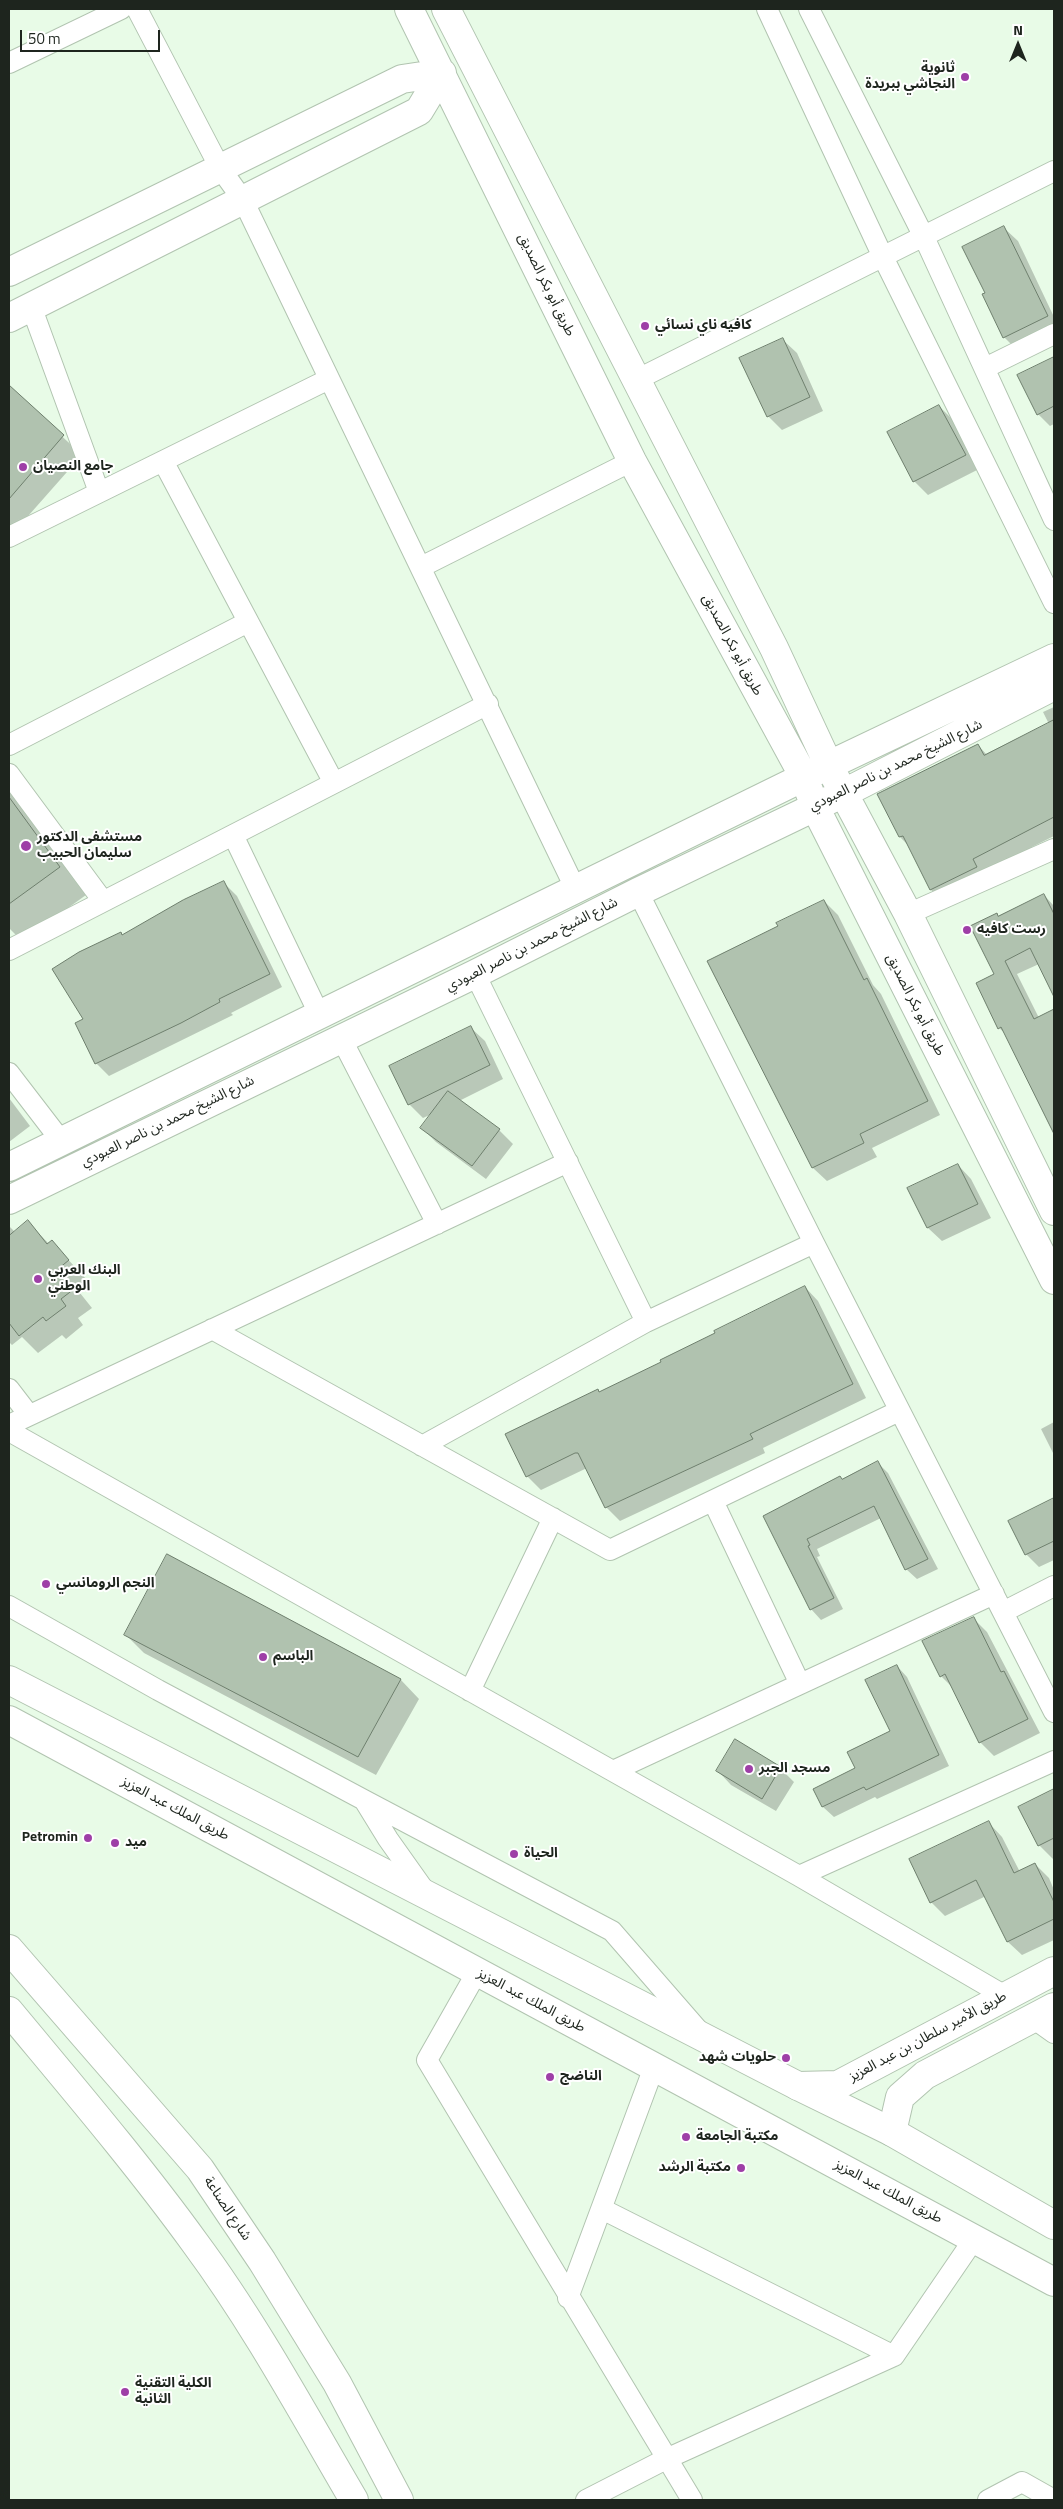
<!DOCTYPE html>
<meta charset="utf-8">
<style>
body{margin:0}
#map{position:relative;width:1063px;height:2509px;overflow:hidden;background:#e8fbe7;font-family:"Titillium Web",sans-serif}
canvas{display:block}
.frame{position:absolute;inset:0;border:10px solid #1e251e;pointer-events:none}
.north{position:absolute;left:993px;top:20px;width:50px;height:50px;-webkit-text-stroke:4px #fff;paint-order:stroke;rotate:0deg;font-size:14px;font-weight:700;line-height:20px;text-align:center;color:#1e251e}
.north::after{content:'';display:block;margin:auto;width:18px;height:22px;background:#1e251e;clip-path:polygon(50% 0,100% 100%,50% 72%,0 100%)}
.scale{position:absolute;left:20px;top:30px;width:140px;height:22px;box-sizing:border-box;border:2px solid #1e251e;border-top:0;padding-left:6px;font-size:15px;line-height:18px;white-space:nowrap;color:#1e251e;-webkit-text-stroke:4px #fff;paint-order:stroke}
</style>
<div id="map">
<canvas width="1063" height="2509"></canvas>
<div class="frame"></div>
<div class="north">N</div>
<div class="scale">50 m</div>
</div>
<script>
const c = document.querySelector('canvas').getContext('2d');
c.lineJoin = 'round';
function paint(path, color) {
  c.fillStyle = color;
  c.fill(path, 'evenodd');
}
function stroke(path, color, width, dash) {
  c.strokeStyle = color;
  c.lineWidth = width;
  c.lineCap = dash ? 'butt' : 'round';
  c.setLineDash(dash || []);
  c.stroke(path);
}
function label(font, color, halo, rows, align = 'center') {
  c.font = font + ' "Titillium Web","Noto Sans Arabic",sans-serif';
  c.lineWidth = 4;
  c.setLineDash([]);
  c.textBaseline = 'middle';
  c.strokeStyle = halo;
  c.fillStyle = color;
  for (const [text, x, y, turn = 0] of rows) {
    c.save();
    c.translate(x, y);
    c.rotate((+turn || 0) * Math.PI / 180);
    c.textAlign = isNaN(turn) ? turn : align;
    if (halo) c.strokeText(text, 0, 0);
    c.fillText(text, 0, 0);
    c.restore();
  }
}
paint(new Path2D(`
 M 1004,228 L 1018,241 L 1054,317 L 1054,333 L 1018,351 L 1004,337 L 986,293 Z
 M 783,340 L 797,353 L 823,411 L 782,430 L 768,416 Z
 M 1054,359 L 1054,424 L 1050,426 L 1038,414 L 1019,375 Z
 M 9,387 L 82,455 L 14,532 L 9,527 Z
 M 939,406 L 953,420 L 979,469 L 928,495 L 914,481 L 888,433 Z
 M 1054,707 L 1054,836 L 1032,847 L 1033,849 L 944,903 L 931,890 L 909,846 L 900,837 L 978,745 L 987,755 L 1049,724 L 1043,712 Z
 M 9,789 L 86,895 L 22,941 L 9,928 Z
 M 223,882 L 237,896 L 282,987 L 231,1013 L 233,1015 L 109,1076 L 96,1063 L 85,1020 L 123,936 Z
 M 1044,895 L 1054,906 L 1054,995 L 1039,964 L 1017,974 L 1039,1018 L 1054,1011 L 1054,1132 L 1007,1035 L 999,1028 L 995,975 L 997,914 L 999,917 Z
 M 824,901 L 838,915 L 873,985 L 881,994 L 940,1115 L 872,1148 L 877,1157 L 827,1181 L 813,1168 L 709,961 L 779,927 Z
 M 471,1028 L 485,1041 L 503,1079 L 459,1101 L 499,1130 L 513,1144 L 486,1179 L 436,1142 L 422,1128 L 434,1113 L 423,1118 L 409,1104 Z
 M 9,1098 L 30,1126 L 9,1142 Z
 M 958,1165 L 971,1179 L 991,1218 L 942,1241 L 928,1228 L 909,1189 Z
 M 28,1222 L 49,1244 L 52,1242 L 86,1279 L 76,1288 L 92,1308 L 78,1318 L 83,1325 L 66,1339 L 62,1335 L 38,1353 L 22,1337 L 12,1345 L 9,1342 L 9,1226 L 15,1232 Z
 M 805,1287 L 818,1301 L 866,1398 L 763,1448 L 765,1453 L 620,1521 L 606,1507 L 587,1468 L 541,1490 L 527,1476 L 597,1390 L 600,1393 L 663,1363 Z
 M 1054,1422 L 1054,1455 L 1041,1429 Z
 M 878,1463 L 888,1473 L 938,1569 L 917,1579 L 906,1569 L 881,1518 L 817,1549 L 820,1556 L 817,1557 L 843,1609 L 821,1620 L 811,1609 L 765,1516 Z
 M 1054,1500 L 1054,1560 L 1039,1567 L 1026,1554 L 1010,1521 Z
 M 168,1555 L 401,1680 L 419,1699 L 376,1775 L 144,1653 L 125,1634 Z
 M 973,1618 L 987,1632 L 1040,1733 L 994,1756 L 980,1742 L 954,1689 L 941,1676 Z
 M 897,1666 L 907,1677 L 949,1766 L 877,1799 L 875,1797 L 834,1817 L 823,1807 L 814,1789 L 857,1768 L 892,1731 Z
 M 735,1741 L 780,1768 L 794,1782 L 776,1811 L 731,1785 L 718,1771 Z
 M 1053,1791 L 1054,1793 L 1053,1859 L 1039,1845 Z
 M 989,1823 L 1002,1837 L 1020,1872 L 1035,1864 L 1049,1878 L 1054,1890 L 1054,1940 L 1022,1955 L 1008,1942 L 986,1896 L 945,1916 L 931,1902 Z`), '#0003');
const building = new Path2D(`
 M 1004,226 L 1048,316 L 1003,338 L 982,294 L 985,293 L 962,247 Z
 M 783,338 L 810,397 L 767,417 L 739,358 Z
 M 1054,357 L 1054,406 L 1037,415 L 1017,375 Z
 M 9,385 L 64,435 L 9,499 Z
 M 939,405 L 966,455 L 913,482 L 887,432 Z
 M 1054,720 L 1054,817 L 973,859 L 977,867 L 930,890 L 903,836 L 899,837 L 877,794 L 978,744 L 984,755 Z
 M 9,797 L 60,867 L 9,904 Z
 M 224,881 L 270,974 L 219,999 L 220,1002 L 181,1023 L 95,1064 L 75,1023 L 83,1019 L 52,969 L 79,952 L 121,932 L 122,935 L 183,900 Z
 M 1044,894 L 1054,914 L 1054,997 L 1030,948 L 1005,961 L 1034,1019 L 1054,1009 L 1054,1134 L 1001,1027 L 998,1029 L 976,983 L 994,974 L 970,926 L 997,913 L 998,916 Z
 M 824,900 L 864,980 L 867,978 L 928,1101 L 860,1134 L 864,1143 L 812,1168 L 707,961 L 778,926 L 776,923 Z
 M 471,1026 L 490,1065 L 408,1105 L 389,1066 Z
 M 448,1091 L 500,1129 L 472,1166 L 420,1128 Z
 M 958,1164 L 978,1204 L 927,1228 L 907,1188 Z
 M 28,1220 L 47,1244 L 52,1240 L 69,1260 L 58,1269 L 74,1289 L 61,1299 L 66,1306 L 46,1321 L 43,1317 L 19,1336 L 9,1323 L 9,1236 Z
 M 805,1286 L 853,1384 L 750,1434 L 753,1439 L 605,1508 L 578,1453 L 575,1453 L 526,1477 L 505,1434 L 598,1389 L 599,1392 L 661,1362 L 660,1360 L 715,1333 L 714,1331 Z
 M 878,1461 L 928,1559 L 905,1570 L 874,1506 L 807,1539 L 810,1545 L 808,1546 L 834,1598 L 810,1610 L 763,1516 L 840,1476 L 842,1479 Z
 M 1054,1498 L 1054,1541 L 1025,1555 L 1008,1521 Z
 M 167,1554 L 401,1679 L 358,1757 L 124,1635 Z
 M 974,1617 L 1001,1672 L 1004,1671 L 1028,1719 L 979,1743 L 945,1674 L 940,1677 L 922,1641 Z
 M 897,1665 L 939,1755 L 866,1790 L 864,1787 L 822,1807 L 813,1789 L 855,1768 L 847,1752 L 890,1731 L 865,1680 Z
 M 735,1739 L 781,1767 L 762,1799 L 716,1771 Z
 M 1054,1789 L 1054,1838 L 1038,1846 L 1018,1807 Z
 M 989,1821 L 1014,1873 L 1035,1863 L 1054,1902 L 1054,1919 L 1007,1942 L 976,1880 L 930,1903 L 909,1859 Z`);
paint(building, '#b0c2af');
stroke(building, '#6e7f6d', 1);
const street = new Path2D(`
 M 137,9 L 220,168 L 243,200 L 576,890
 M 767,9 L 883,257 L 1054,603
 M 809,9 L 924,237 L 1054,520
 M 9,63 L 121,9
 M 31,306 L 99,492
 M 985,368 L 1054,334
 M 636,380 L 1054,171
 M 163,461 L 334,783
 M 9,537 L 329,379
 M 421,567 L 632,461
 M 9,745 L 248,622
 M 9,774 L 103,901
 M 233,835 L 320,1016
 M 638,892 L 814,1243 L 1054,1712
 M 908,914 L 1054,849
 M 9,950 L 488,704
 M 475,974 L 646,1322
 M 341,1038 L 437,1224
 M 9,1073 L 62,1142
 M 212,1329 L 610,1550 L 899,1411
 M 9,1389 L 29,1415
 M 9,1425 L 568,1162
 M 9,1431 L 799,1876 L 1005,1996
 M 422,1446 L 646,1322 L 814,1243
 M 713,1501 L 800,1684
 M 9,1606 L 158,1690 L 364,1800 L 388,1839 L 427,1894
 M 1003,1612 L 1054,1586
 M 470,1691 L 553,1518
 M 613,1771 L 994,1594
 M 364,1800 L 612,1931 L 699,2031
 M 799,1876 L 1054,1761
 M 477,1972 L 427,2060 L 692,2500
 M 1033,2018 L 1054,2033
 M 602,2209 L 894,2356
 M 568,2298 L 654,2067
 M 586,2500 L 666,2459 L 894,2356 L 974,2239
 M 988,2500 L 1022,2482 L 1054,2500`);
const secondary = new Path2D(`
 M 409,9 L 632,461 L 804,777 L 815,807 L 1054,1280
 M 446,9 L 774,648 L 829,766 L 908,914 L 1054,1211
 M 9,272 L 402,79 L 442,73
 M 9,318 L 419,111 L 442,73
 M 9,1167 L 804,777 L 1054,658
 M 9,1200 L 475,974 L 638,892 L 844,793 L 1054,686
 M 9,1949 L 200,2169 L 262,2261 L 337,2383 L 399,2500
 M 9,2011 C 72,2087 137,2163 195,2243 C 255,2324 303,2413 354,2500
 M 798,2086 L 838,2085 L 1054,1971
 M 892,2132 L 900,2097 L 925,2075 L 1054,2007`);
const highway = new Path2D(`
 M 9,1680 L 798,2086 L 892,2132 L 1054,2225
 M 9,1720 L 1054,2282`);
stroke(street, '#b1c4b0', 22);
stroke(secondary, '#b1c4b0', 30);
stroke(highway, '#b1c4b0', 30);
stroke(street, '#fff', 20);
stroke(secondary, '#fff', 28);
stroke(highway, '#fff', 28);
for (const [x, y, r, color] of [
 [965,77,5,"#9e3fa7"],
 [645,326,5,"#9e3fa7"],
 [23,467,5,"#9e3fa7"],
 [26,846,6,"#9e3fa7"],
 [967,930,5,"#9e3fa7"],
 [38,1279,5,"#9e3fa7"],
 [46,1584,5,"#9e3fa7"],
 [263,1657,5,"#9e3fa7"],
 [749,1769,5,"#9e3fa7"],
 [88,1838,5,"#9e3fa7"],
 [115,1843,5,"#9e3fa7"],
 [514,1854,5,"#9e3fa7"],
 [786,2058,5,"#9e3fa7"],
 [550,2077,5,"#9e3fa7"],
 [686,2137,5,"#9e3fa7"],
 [741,2168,5,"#9e3fa7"],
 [125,2392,5,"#9e3fa7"]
]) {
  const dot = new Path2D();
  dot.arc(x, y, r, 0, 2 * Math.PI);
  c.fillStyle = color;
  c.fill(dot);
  stroke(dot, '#fff', 2);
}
label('bold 14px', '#1e251e', '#fff', [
 ["ثانوية",955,69,"right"],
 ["النجاشي ببريدة",955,85,"right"],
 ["كافيه ناي نسائي",655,326],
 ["جامع النصيان",33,467],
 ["مستشفى الدكتور",37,838],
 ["سليمان الحبيب",37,854],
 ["رست كافيه",977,930],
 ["البنك العربي",48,1271],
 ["الوطني",48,1287],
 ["النجم الرومانسي",56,1584],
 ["الباسم",273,1657],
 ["مسجد الجبر",759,1769],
 ["Petromin",78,1838,"right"],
 ["ميد",125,1843],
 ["الحياة",524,1854],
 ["حلويات شهد",776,2058,"right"],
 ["الناضج",560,2077],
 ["مكتبة الجامعة",696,2137],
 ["مكتبة الرشد",731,2168,"right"],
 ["الكلية التقنية",135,2384],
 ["الثانية",135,2400]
], 'left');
label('14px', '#1e251e', '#fff', [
 ["طريق أبو بكر الصديق",546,285,64],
 ["طريق أبو بكر الصديق",732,645,62],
 ["شارع الشيخ محمد بن ناصر العبودي",896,766,-26],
 ["شارع الشيخ محمد بن ناصر العبودي",532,945,-27],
 ["طريق أبو بكر الصديق",915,1005,63],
 ["شارع الشيخ محمد بن ناصر العبودي",168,1122,-26],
 ["طريق الملك عبد العزيز",175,1809,28],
 ["طريق الملك عبد العزيز",531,2001,28],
 ["طريق الأمير سلطان بن عبد العزيز",928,2037,-28],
 ["طريق الملك عبد العزيز",888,2192,28],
 ["شارع الصناعة",227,2209,56]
]);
</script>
